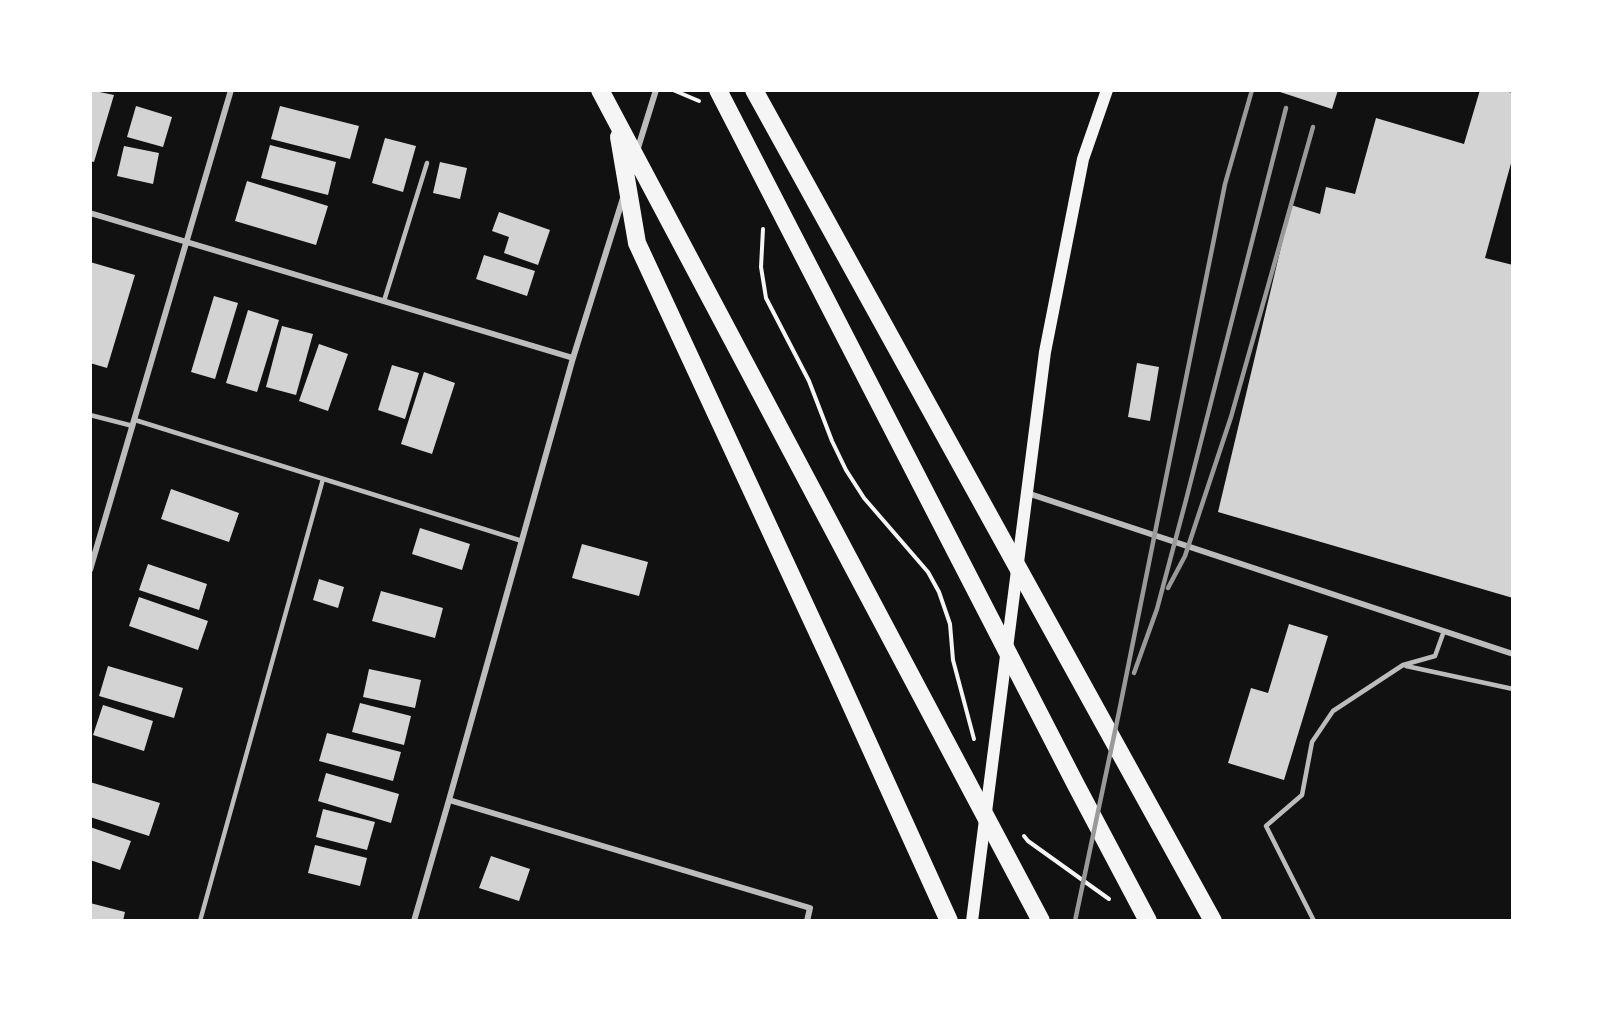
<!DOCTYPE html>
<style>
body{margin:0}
#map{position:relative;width:1603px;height:1011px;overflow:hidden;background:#111;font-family:Ubuntu,sans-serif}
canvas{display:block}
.frame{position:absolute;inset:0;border:92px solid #fff;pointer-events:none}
</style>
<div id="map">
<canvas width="1603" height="1011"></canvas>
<div class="frame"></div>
</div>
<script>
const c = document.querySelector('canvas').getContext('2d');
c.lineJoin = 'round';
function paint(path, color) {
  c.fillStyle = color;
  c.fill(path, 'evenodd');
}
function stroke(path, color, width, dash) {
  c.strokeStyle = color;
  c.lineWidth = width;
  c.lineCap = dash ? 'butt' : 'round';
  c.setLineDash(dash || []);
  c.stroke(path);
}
paint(new Path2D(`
 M 90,90 L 114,95 L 94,162 L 90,161 Z
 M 1280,90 L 1338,90 L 1332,109 L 1280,92 Z
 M 1480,90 L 1501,90 L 1513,93 L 1513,156 L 1485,258 L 1513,265 L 1513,598 L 1218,512 L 1291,205 L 1320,214 L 1326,187 L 1355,194 L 1376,118 L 1464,144 Z
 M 136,106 L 172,117 L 163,147 L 127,137 Z
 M 280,106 L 359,126 L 350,159 L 271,139 Z
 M 385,138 L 416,146 L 403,192 L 372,183 Z
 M 270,145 L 336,162 L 328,195 L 261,178 Z
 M 124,146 L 159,153 L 153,184 L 117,176 Z
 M 440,162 L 467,168 L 460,199 L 433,193 Z
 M 247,181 L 328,206 L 316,245 L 235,221 Z
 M 499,212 L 550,230 L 538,265 L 504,253 L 509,237 L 492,231 Z
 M 484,255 L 535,271 L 527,296 L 476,279 Z
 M 90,262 L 135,275 L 107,368 L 90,363 Z
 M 214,296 L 238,303 L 215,379 L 191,372 Z
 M 248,310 L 279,320 L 257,392 L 226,383 Z
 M 282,326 L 313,334 L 296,395 L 266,387 Z
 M 319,344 L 348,354 L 328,411 L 299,401 Z
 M 1137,363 L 1159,367 L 1150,421 L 1128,417 Z
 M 392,365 L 419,373 L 405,419 L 378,410 Z
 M 424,372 L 455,383 L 432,454 L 401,444 Z
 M 171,489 L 239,513 L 229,542 L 161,519 Z
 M 420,528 L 470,544 L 462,570 L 412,554 Z
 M 582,544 L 648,562 L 639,596 L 572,578 Z
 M 148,564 L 207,584 L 199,610 L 139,590 Z
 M 319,579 L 344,587 L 338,608 L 313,600 Z
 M 381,591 L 443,608 L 435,638 L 372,621 Z
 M 139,597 L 208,621 L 198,650 L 129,626 Z
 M 1289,624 L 1328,636 L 1284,780 L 1228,763 L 1251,688 L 1268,693 Z
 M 108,666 L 183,688 L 174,718 L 99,696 Z
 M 369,669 L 421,680 L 415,708 L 363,697 Z
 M 360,703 L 411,716 L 404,745 L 352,732 Z
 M 103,705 L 153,721 L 144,751 L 93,735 Z
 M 327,733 L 401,752 L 393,781 L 319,761 Z
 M 326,773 L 399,794 L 391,823 L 318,801 Z
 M 90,782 L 160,803 L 149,836 L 90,817 Z
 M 323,809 L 375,822 L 367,850 L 316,837 Z
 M 90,827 L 131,841 L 120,870 L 90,860 Z
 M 315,845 L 367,858 L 360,886 L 308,873 Z
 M 491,856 L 530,869 L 519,901 L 479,888 Z
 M 90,903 L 125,912 L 123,921 L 90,921 Z`), '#d3d3d3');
stroke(new Path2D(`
 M 673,90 L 699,101
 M 763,229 L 761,267 L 766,298 L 809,381 L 832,441 L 846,470 L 864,498 L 928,572 L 939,592 L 950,624 L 953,660 L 974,739
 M 1024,836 L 1028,841 L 1109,899`), '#f5f5f5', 4);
stroke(new Path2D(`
 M 384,301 L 427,163
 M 90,415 L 133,426
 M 135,420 L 522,541
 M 1406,666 L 1513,689
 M 200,921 L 323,479
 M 1314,921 L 1266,826 L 1302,795 L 1312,742 L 1333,711 L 1403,665 L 1435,656 L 1444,631`), '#bcbcbc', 4.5);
stroke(new Path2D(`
 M 637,151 L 656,90
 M 90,213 L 573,358
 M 1027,493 L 1513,654
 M 90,570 L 231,90
 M 449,800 L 810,908 L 807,921
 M 414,921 L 449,800 L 573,358 L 624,195`), '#bcbcbc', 6);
stroke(new Path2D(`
 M 972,921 L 1045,352 L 1083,159 L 1107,90`), '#f5f5f5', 12);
stroke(new Path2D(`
 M 600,90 L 1041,921
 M 718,90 L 1076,785 L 1148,921
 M 754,90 L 1213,921
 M 619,137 L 637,243 L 836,672 L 949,921`), '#f5f5f5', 18);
stroke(new Path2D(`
 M 1168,588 L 1185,556 L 1231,417 L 1313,127
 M 1134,673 L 1157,609 L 1186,500 L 1286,108
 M 1075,921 L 1119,712 L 1225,184 L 1252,90`), '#9a9a9a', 4.5);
</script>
